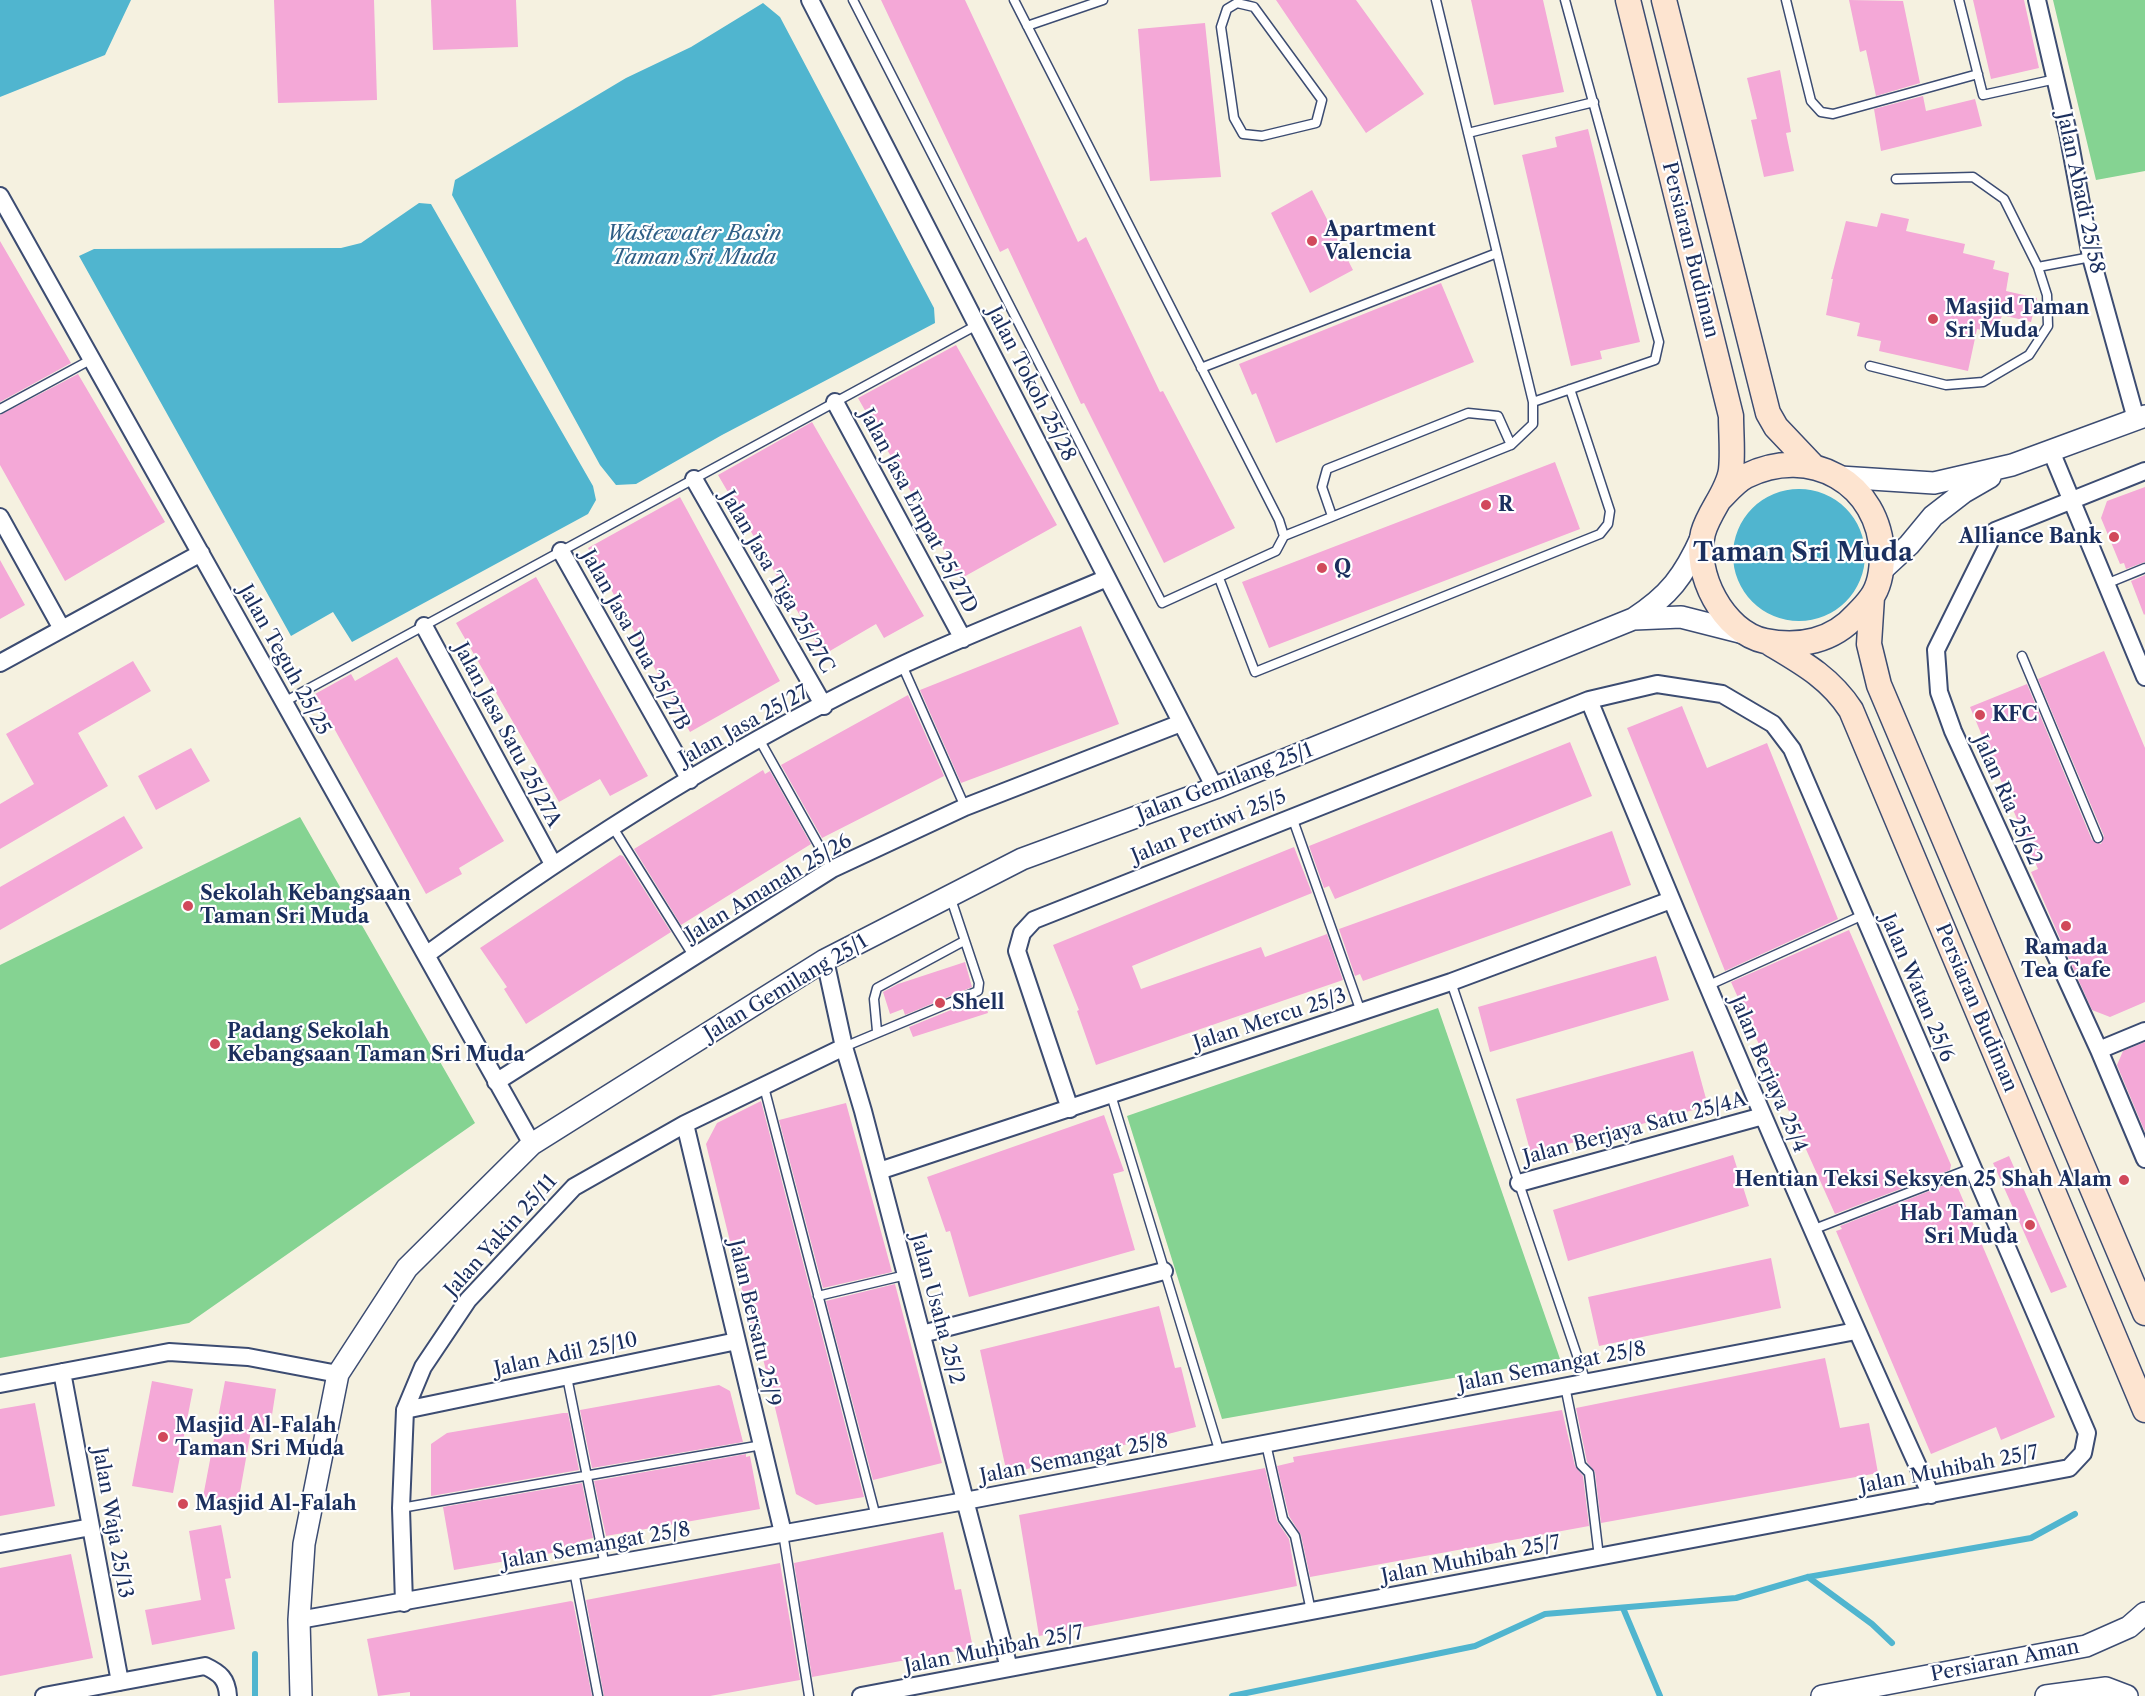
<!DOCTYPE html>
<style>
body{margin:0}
canvas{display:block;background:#f5f1e0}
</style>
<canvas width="2145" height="1696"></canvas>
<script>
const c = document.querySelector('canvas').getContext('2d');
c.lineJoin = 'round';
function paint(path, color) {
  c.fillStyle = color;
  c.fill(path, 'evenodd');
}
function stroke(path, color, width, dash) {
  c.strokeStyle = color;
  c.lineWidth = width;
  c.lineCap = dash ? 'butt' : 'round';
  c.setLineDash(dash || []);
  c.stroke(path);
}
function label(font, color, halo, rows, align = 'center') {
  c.font = font + ' "Libre Caslon Text",serif';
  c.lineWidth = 4.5;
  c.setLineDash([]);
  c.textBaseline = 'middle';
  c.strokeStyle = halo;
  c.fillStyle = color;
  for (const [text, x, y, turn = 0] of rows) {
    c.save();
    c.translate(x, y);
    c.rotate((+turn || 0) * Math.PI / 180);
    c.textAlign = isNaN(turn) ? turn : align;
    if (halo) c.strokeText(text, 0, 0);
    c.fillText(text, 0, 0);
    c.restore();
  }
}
paint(new Path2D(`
 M 2053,0 L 2145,0 L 2145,171 L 2096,180 Z
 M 300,817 L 475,1123 L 189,1323 L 0,1358 L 0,965 Z
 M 1438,1008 L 1560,1359 L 1222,1419 L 1127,1116 Z`), '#85d392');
paint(new Path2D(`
 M 0,0 L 131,0 L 105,55 L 0,97 Z
 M 763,3 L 780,17 L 934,308 L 935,323 L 722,435 L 636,484 L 616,485 L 600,465 L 452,195 L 455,180 L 626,78 L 691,47 Z
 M 419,203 L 431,204 L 593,486 L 596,500 L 588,514 L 352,642 L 333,612 L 291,636 L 79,256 L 94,249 L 341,248 L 361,243 Z
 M1733 555a66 66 0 1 1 132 0a66 66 0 1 1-132 0Z`), '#50b5cf');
stroke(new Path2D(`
 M 1808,1577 L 1872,1624 L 1892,1643
 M 1623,1608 L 1660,1696
 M 255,1696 L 255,1654
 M 1232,1696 L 1475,1646 L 1545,1614 L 1736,1598 L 1808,1577 L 2031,1538 L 2075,1514`), '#50b5cf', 6);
paint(new Path2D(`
 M 274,0 L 374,0 L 377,100 L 278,103 Z
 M 431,0 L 516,0 L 518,47 L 433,50 Z
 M 881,0 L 965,0 L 1078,242 L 1086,237 L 1160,392 L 1163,391 L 1235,528 L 1164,563 L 1084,403 L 1081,404 L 1008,248 L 1000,252 Z
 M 1276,0 L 1356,0 L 1424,94 L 1366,133 Z
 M 1471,0 L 1543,0 L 1564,92 L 1494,105 Z
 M 1849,0 L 1903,1 L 1920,83 L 1876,96 L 1866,50 L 1860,52 Z
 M 1973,0 L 2024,0 L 2039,68 L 1991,79 Z
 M 1205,23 L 1221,177 L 1150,181 L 1138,29 Z
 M 1780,70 L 1791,132 L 1786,133 L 1794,171 L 1764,177 L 1751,120 L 1757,119 L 1747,78 Z
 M 1923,96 L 1926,111 L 1975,99 L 1982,126 L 1881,151 L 1874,109 Z
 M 1588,129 L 1640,342 L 1600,351 L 1602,359 L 1571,366 L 1522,155 L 1557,147 L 1555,137 Z
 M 1312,190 L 1353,270 L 1310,293 L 1271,213 Z
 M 1881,213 L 1909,219 L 1906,231 L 1965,244 L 1963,253 L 1995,261 L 1993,269 L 2009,273 L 2006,291 L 2037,298 L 2031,322 L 2002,315 L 1997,333 L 1977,329 L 1968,371 L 1879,351 L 1881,341 L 1857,336 L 1860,323 L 1826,315 L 1833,279 L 1831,279 L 1846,221 L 1877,227 Z
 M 0,241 L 71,363 L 0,402 Z
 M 1441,283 L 1474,362 L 1276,443 L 1256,393 L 1252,395 L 1239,364 Z
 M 956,345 L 1057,525 L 960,579 L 858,398 Z
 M 78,374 L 165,522 L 65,581 L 0,465 L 0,415 Z
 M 812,422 L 924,616 L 884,638 L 876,624 L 823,655 L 718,475 Z
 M 1555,462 L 1580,529 L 1269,648 L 1242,582 Z
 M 2145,487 L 2145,562 L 2126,569 L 2124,563 L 2120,564 L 2101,518 L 2107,501 Z
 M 680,497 L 780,681 L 690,732 L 588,548 Z
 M 0,560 L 25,605 L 0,619 Z
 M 2145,575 L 2145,614 L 2144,615 L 2131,581 Z
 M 536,577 L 648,776 L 610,796 L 600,779 L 559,802 L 456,623 Z
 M 1081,626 L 1119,724 L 961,783 L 920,690 Z
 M 2104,651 L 2145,748 L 2145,1002 L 2110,1017 L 2092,1010 L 2065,950 L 2031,872 L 2038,869 L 1970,707 L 2027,684 L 2092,840 L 2101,844 L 2104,836 L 2038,679 Z
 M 397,657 L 504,841 L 459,868 L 462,874 L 426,894 L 315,694 L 351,674 L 355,681 Z
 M 133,661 L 151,691 L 78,733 L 108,786 L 0,849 L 0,804 L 34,784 L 6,734 Z
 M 908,695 L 944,776 L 822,838 L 781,765 Z
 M 1682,706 L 1707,768 L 1767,743 L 1838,919 L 1725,971 L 1627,728 Z
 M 1570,742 L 1592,796 L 1335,899 L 1329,886 L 1324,888 L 1309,846 Z
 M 191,748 L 210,781 L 156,810 L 138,776 Z
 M 763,770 L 765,774 L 770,771 L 811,844 L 681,925 L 634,849 Z
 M 124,816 L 143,848 L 0,930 L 0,887 Z
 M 1612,831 L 1631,885 L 1363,981 L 1360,974 L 1355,976 L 1339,929 Z
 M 1294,847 L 1312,893 L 1132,966 L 1141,989 L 1261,947 L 1265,957 L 1327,934 L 1343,980 L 1096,1065 L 1077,1011 L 1079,1010 L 1053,945 Z
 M 620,855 L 623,856 L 671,932 L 526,1024 L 504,989 L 507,987 L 480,948 Z
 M 1849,930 L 1951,1165 L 1950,1170 L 1835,1214 L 1731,982 Z
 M 1656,956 L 1669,1000 L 1490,1052 L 1478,1007 Z
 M 965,962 L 972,987 L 905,1015 L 903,1009 L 890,1014 L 883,992 L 898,984 Z
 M 983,997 L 988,1013 L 913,1037 L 909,1027 Z
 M 2145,1042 L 2145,1132 L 2117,1065 L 2123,1051 Z
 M 1693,1051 L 1708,1106 L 1531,1154 L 1516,1099 Z
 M 761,1101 L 767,1124 L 864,1497 L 816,1505 L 796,1494 L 759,1342 L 755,1343 L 706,1144 L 717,1123 Z
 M 846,1103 L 892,1272 L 823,1288 L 779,1120 Z
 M 1104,1115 L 1124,1171 L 1113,1174 L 1135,1250 L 969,1297 L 950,1231 L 946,1232 L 927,1177 Z
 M 1733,1155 L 1749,1206 L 1568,1261 L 1553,1210 Z
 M 2009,1156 L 2067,1287 L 2051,1293 L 1993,1163 Z
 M 1955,1181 L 2055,1417 L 2001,1440 L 1996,1427 L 1931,1454 L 1836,1231 L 1842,1229 L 1840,1226 Z
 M 1771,1258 L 1781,1308 L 1599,1346 L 1588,1297 Z
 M 895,1284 L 942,1463 L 873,1480 L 826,1301 Z
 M 1159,1306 L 1175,1368 L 1181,1367 L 1196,1427 L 1007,1474 L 980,1350 Z
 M 1825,1358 L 1840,1428 L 1869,1423 L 1878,1473 L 1601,1523 L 1595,1472 L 1587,1462 L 1576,1408 Z
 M 152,1381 L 193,1389 L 173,1493 L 132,1486 Z
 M 225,1381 L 276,1389 L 270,1428 L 252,1425 L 238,1503 L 203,1497 Z
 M 719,1385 L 730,1391 L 743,1442 L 592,1468 L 580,1410 Z
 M 35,1403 L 55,1506 L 0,1516 L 0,1409 Z
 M 1562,1410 L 1575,1466 L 1583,1476 L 1589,1526 L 1310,1577 L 1301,1535 L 1289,1516 L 1277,1466 L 1294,1462 L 1293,1457 Z
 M 563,1413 L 568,1413 L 579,1470 L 431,1496 L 431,1444 L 447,1433 Z
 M 746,1454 L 746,1457 L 750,1456 L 760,1509 L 606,1536 L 594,1481 Z
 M 1265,1468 L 1277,1521 L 1289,1539 L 1297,1586 L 1039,1636 L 1019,1515 Z
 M 582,1483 L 593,1538 L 580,1541 L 581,1548 L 454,1570 L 443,1507 Z
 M 221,1525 L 231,1578 L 225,1579 L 235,1629 L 152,1645 L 145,1610 L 201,1600 L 189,1531 Z
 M 943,1532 L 955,1590 L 961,1589 L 973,1648 L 812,1677 L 794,1563 Z
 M 71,1554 L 93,1658 L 0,1676 L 0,1568 Z
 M 780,1563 L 800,1680 L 710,1696 L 604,1696 L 586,1600 Z
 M 571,1601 L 573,1602 L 592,1696 L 410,1696 L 410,1692 L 378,1696 L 367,1639 Z`), '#f4a8d7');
const service = new Path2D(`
 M 853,0 L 1162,603 L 1276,551 L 1284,536 L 1511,445 L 1533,424 L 1533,402 L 1436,0
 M 1014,0 L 1279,520 L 1284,536
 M 1786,0 L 1811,101 L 1821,112 L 1833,114 L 1978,74
 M 1959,0 L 1983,95 L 2056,79
 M 1237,3 L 1254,7 L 1322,100 L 1316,123 L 1262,136 L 1243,134 L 1234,118 L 1221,27 L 1227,9 Z
 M 1027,26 L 1103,0
 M 1468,133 L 1594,102
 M 1896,179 L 1973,177 L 2004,199 L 2038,267 L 2091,257
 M 1870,366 L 1946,385 L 1983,382 L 2029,355 L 2048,326 L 2047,295 L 2038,267
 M 1201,368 L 1497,253
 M 1533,402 L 1655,360 L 1659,342 L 1565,0
 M 0,409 L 92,359
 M 1332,516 L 1322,487 L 1327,469 L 1468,413 L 1498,416 L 1511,445
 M 1219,578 L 1255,672 L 1600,534 L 1608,524 L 1610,511 L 1570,389
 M 2106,584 L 2145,568
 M 2022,656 L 2098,838
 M 902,665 L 965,807
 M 284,702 L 977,325
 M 759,739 L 832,869
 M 1292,817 L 1361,1012
 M 612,826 L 694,957
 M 1451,982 L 1586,1382
 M 1707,986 L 1863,915
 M 877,1031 L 874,999 L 877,988 L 964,941
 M 844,1047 L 978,991 L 979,983 L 950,896
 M 764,1087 L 876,1517
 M 1111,1095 L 1220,1453
 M 1812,1230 L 1972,1168
 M 818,1296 L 906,1275
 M 567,1377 L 605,1566
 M 1565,1386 L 1581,1465 L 1589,1473 L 1599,1557
 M 1266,1444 L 1283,1519 L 1295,1536 L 1311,1611
 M 401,1508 L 762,1445
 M 783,1533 L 809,1696
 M 574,1571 L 598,1696`);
const minor = new Path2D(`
 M 810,0 L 1215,788
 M 2037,0 L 2068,133 L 2091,257 L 2136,419
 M 0,196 L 532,1144
 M 835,402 L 963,639
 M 2051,451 L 2145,677
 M 2145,471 L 1995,531 L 1936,650 L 1939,692 L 1953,731 L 2099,1050 L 2145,1159
 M 694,479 L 824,706
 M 0,517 L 62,629
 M 561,551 L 690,780
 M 424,626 L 553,864
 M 0,663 L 201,553
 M 1589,700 C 1698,967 1811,1232 1931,1495
 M 426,955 C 576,845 734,744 902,665 C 969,634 1039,607 1107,578
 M 825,960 L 844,1047 L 863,1111 L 1009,1668
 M 2099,1050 L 2145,1031
 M 496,1082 L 832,869 L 965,807 L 1181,723
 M 685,1124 L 783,1533
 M 879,1171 L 1451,982 L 1671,900
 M 1519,1183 L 1763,1116
 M 922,1334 L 1164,1271
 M 62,1372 L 120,1682
 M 0,1384 L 169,1352 L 248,1357 L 338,1374
 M 405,1410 L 737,1341
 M 0,1544 L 91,1527
 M 404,1603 L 401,1508 L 405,1410 L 423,1367 L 468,1300 L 574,1187 L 685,1124 L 844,1047
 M 299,1620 L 965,1501 L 1856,1331
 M 44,1696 L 205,1666 C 220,1673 227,1679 228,1696
 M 861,1696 L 2069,1468 L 2083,1453 L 2087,1433 L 1792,749 L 1773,724 L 1722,694 L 1657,684 L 1589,700 L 1034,920 L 1022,933 L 1017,951 L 1070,1109`);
const tertiary = new Path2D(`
 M 1840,477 L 1934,483 L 2012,465 L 2145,416
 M 1882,570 L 1909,545 L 1933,516 L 1964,492 L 1990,477
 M 1634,619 L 1681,617 L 1744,633
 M 301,1696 L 299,1620 L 304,1544 L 338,1374 L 407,1268 L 532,1144 L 825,960 L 1022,859 L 1215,788 L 1633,619 C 1669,596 1684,576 1702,536
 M 1822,1696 L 2086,1646 L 2129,1627 L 2145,1613
 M 2046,1696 L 2106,1688 L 2127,1696`);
const secondary = new Path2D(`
 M 1628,0 L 1731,416 C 1731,434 1733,453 1731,470 C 1728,492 1709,511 1703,533 C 1693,573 1723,632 1765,641 C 1799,648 1833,641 1856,615 C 1861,610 1867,604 1871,598 C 1880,586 1882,569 1882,555 C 1880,483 1810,444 1746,476 C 1736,481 1727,492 1719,500
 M 1664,0 L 1768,413 L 1776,427 L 1812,465
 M 1872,597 L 1869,644 L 1879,685 L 2145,1313
 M 1771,644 C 1803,663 1830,678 1851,710 L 2145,1410`);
stroke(service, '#3c4c72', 11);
stroke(minor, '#3c4c72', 20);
stroke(tertiary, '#3c4c72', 24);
stroke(secondary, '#3c4c72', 27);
stroke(service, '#fff', 8);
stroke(minor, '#fff', 16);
stroke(tertiary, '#fff', 21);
stroke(secondary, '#fde4d0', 24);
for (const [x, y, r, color] of [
 [1312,241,6,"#d1495b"],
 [1933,319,6,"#d1495b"],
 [1486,505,6,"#d1495b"],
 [2114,537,6,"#d1495b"],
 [1322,568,6,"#d1495b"],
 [1980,715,6,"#d1495b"],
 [188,906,6,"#d1495b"],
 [2066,926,6,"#d1495b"],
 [940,1003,6,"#d1495b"],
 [215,1044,6,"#d1495b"],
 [2124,1180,6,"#d1495b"],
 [2030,1225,6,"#d1495b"],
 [163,1437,6,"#d1495b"],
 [183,1504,6,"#d1495b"]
]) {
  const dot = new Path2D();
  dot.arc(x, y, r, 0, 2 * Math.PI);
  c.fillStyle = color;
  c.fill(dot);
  stroke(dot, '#fff', 2);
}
label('20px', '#1b2f5e', '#fff', [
 ["Jalan Abadi 25/58",2080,193,78],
 ["Persiaran Budiman",1690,250,76],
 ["Jalan Tokoh 25/28",1031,384,63],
 ["Jalan Jasa Empat 25/27D",918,511,62],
 ["Jalan Jasa Tiga 25/27C",777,582,60],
 ["Jalan Jasa Dua 25/27B",635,640,61],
 ["Jalan Teguh 25/25",284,660,61],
 ["Jalan Jasa 25/27",744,726,-29],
 ["Jalan Jasa Satu 25/27A",507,735,62],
 ["Jalan Gemilang 25/1",1225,783,-21],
 ["Jalan Ria 25/62",2007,800,66],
 ["Jalan Pertiwi 25/5",1209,827,-22],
 ["Jalan Amanah 25/26",769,888,-31],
 ["Jalan Gemilang 25/1",786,988,-31],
 ["Jalan Watan 25/6",1917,988,67],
 ["Persiaran Budiman",1976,1008,67],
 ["Jalan Mercu 25/3",1270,1020,-18],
 ["Jalan Berjaya 25/4",1768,1074,67],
 ["Jalan Berjaya Satu 25/4A",1635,1129,-15],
 ["Jalan Yakin 25/11",501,1236,-48],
 ["Jalan Usaha 25/2",937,1309,75],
 ["Jalan Bersatu 25/9",754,1323,77],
 ["Jalan Adil 25/10",566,1355,-12],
 ["Jalan Semangat 25/8",1552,1367,-11],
 ["Jalan Semangat 25/8",1074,1459,-11],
 ["Jalan Muhibah 25/7",1949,1470,-11],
 ["Jalan Waja 25/13",112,1523,80],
 ["Jalan Semangat 25/8",596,1546,-10],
 ["Jalan Muhibah 25/7",1471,1560,-11],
 ["Jalan Muhibah 25/7",994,1650,-11],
 ["Persiaran Aman",2005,1661,-11]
]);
label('bold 20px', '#1b2f5e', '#fff', [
 ["Apartment",1324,230],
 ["Valencia",1324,253],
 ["Masjid Taman",1945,308],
 ["Sri Muda",1945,331],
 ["R",1498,505],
 ["Alliance Bank",2102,537,"right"],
 ["Q",1334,568],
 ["KFC",1992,715],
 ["Sekolah Kebangsaan",200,894],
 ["Taman Sri Muda",200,917],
 ["Ramada",2066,948,"center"],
 ["Tea Cafe",2066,971,"center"],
 ["Shell",952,1003],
 ["Padang Sekolah",227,1032],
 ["Kebangsaan Taman Sri Muda",227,1055],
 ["Hentian Teksi Seksyen 25 Shah Alam",2112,1180,"right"],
 ["Hab Taman",2018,1214,"right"],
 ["Sri Muda",2018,1237,"right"],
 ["Masjid Al-Falah",175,1426],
 ["Taman Sri Muda",175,1449],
 ["Masjid Al-Falah",195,1504]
], 'left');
label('italic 21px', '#2e5e86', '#fff', [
 ["Wastewater Basin",694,234],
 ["Taman Sri Muda",694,258]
]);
label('bold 26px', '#1b2f5e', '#fff', [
 ["Taman Sri Muda",1803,553]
]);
</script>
